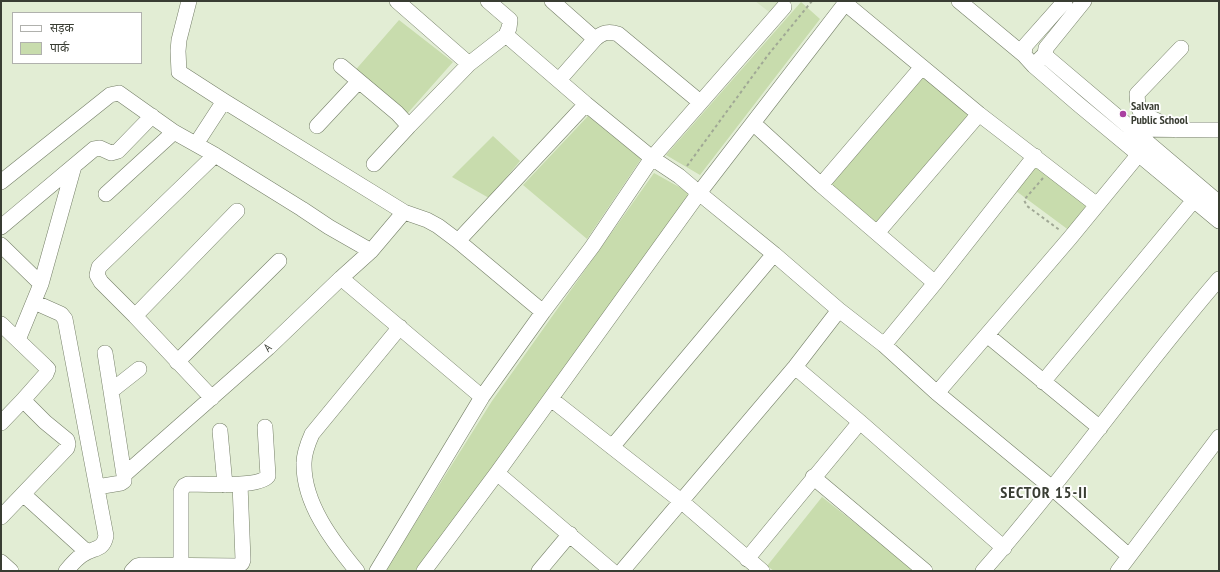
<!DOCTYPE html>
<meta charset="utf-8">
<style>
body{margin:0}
#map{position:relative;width:1220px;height:572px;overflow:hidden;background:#e2edd4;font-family:"PT Sans Narrow","Noto Sans Devanagari",sans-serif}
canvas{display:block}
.frame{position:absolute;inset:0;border:2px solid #393d33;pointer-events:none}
.legend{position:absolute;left:12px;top:12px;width:130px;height:52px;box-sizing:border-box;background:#fff;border:1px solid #b0b1ad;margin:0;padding:5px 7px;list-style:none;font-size:12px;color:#393d33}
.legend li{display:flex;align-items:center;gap:8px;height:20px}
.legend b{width:20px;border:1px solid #b0b1ad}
</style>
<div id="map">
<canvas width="1220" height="572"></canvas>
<div class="frame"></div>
<ul class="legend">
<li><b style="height:5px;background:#fff"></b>सड़क</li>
<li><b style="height:11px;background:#c8dcad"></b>पार्क</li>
</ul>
</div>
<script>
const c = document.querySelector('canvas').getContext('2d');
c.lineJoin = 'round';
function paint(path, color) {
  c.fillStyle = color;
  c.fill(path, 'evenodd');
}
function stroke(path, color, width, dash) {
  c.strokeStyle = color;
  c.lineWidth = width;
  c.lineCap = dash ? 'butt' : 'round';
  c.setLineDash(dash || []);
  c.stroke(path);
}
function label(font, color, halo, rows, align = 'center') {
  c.font = font + ' "PT Sans Narrow",sans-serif';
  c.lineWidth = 3.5;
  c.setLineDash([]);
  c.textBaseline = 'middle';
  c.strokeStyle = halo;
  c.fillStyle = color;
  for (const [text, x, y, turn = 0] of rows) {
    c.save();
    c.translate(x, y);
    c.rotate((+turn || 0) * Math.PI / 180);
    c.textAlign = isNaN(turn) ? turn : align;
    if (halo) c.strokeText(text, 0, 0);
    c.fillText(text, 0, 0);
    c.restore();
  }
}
paint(new Path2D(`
 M 755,1 L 785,1 L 773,15 Z`), '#d7e5c4');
paint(new Path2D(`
 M 801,2 L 820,19 L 700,175 L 666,155 Z
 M 399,20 L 453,62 L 406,115 L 352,74 Z
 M 920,74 L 970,114 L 874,226 L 828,184 Z
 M 588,116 L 641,159 L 587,239 L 523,185 Z
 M 493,136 L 520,161 L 489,198 L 452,177 Z
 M 1036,166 L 1089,206 L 1070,231 L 1016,191 Z
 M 654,173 L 690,193 L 419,571 L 385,571 L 492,401 Z
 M 822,497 L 916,571 L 774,571 L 767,566 Z`), '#c8dcad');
const minor = new Path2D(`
 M 189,1 L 179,40 L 178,51 L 179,72 L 224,101 L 404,212 L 427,220 L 438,226 L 458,241 L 543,312
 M 397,1 L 469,64
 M 552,1 L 595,39
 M 959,1 L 1024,55 L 1034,66 L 1078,104 L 1219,221
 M 845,3 L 979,114 L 1097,205
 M 506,35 L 586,104 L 652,158 L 679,176 L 699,193 L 774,254 L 839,310 L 884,345 L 937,393 L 1052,488 L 1129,556
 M 1045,54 L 1048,58 L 1219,203
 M 1024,55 L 1025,46 L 1065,1
 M 1039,60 L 1045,54 L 1046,48 L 1084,1
 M 341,66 L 397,113 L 409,126
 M 559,80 L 595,39 C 603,32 609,31 618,34 L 700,102
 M 753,123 L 821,185 L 935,283
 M 317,126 L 359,81
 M 1131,129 L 1219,130
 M 1176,130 L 1141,113 L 1138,106 L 1137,94 L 1181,48
 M 196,144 L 224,101
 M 374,164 L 409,126 L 469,64 L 506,35 L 509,28 L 510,20 L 488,1
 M 1,182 L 110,95 L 114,94 L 119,93 L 174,132 L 215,155 L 302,209 L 329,227 L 371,251
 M 821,185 L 922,67
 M 106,194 L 174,132
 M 1,227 L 94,149 L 100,148 L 111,153 L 118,151 L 152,116
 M 877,233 L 979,114
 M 458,241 L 586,104
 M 1,245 L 41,284
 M 341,278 L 482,397
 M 34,302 L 61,314 L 65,319 L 106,536 C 103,551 94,547 82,555 C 76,559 71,565 66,571
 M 135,316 L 237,211
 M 1,324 L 45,366 L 48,369 L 46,374 L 23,400 L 1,423
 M 987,335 L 1100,428
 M 18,340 L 41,284 L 74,166
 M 884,345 L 935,283 L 1035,156
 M 105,353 L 111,391
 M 177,362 L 279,261
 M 795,367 L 860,422 L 1004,548
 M 1043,382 L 1194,200
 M 937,393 L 1070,238 L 1148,143
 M 212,398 L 135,316 L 101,282 L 97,275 L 99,267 L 215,155
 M 551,399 L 612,447 L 681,501 L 762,571
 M 220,431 L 225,485
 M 612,447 L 774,254
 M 497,473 L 612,571
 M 124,475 L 268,348 L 341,278 L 371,251 L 404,212
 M 813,477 L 925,571
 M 97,487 L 121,483 L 124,481 L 124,475 L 111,391 L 139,369
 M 23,494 L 87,552
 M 1,517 L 67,448 L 68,444 L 67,440 L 45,422 L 23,400
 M 747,559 L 860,422
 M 1,562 L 11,571
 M 181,566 L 181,491 L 184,486 L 188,484 C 203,484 259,488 268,476 L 265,427
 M 132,571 L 137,566 L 141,565 L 238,566 L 242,563 L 243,560 L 240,484
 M 357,571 C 333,542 303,503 304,463 C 304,453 308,443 312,434 L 400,327
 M 377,571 L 482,397 L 543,312 L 592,247 L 652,158 L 784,7
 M 424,571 L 497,473 L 699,193 L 847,1
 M 539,571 L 570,534
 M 622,571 L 795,367 L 839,310
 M 983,571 C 1066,477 1137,374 1219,279
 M 1118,571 L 1219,437`);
stroke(minor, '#757f68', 16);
stroke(new Path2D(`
 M 687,166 L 768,55 L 812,1
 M 1043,178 L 1024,200 L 1027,206 L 1061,231`), '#a0a895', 2, [3, 3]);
stroke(minor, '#fff', 15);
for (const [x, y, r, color] of [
 [1123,114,4,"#aa40a1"]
]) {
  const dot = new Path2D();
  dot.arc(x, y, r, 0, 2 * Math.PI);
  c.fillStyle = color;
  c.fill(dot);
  stroke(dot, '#fff', 1.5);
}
label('bold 12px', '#393d33', '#fff', [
 ["Salvan",1131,107],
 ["Public School",1131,121]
], 'left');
label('12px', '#393d33', '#fff', [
 ["A",268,348,-43]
]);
c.letterSpacing = '1px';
label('bold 16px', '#393d33', '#fff', [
 ["SECTOR 15-II",1044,493]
]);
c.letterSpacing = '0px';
</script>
